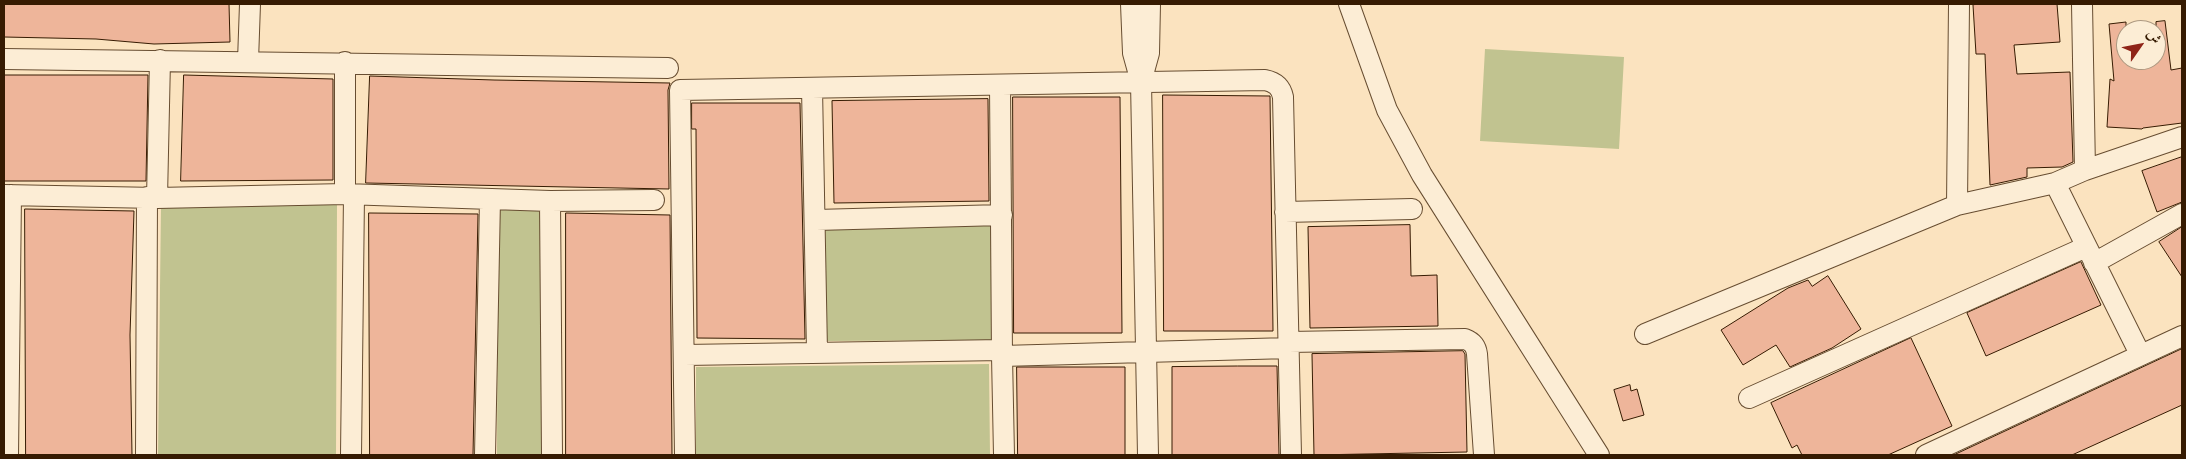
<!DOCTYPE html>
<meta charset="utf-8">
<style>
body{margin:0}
#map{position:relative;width:2186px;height:459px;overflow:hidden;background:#fbe3bf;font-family:Vollkorn,Amiri,serif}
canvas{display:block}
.frame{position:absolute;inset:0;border:5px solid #361b02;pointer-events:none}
.north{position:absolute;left:2116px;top:20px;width:50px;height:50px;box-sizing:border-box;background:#fcedd5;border:1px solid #ad9981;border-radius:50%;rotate:57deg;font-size:14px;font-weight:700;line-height:20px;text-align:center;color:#361b02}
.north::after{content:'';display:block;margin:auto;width:18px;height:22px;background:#8f2418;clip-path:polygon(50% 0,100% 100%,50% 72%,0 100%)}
</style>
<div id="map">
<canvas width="2186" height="459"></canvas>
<div class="frame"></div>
<div class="north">ش</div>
</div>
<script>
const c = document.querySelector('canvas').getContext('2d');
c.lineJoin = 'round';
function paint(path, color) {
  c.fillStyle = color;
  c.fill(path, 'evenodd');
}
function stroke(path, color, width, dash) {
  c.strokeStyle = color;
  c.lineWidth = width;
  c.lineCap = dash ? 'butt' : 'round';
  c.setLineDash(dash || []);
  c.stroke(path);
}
paint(new Path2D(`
 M 1485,49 L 1624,57 L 1619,149 L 1480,141 Z
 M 498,204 L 544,204 L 543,455 L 497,455 Z
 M 161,205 L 337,205 L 336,455 L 158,455 Z
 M 992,226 L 994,340 L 827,341 L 825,227 Z
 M 989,364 L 990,455 L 696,455 L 696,367 Z`), '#c1c390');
const building = new Path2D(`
 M 4,4 L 229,4 L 230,42 L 154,44 L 96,39 L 4,37 Z
 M 1990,4 L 2057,4 L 2060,42 L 2014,45 L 2017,74 L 2070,72 L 2073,162 L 2062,167 L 2027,168 L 2027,177 L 1990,185 L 1985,54 L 1976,54 L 1973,5 Z
 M 2165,21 L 2171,70 L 2182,68 L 2182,123 L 2143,128 L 2142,129 L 2107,127 L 2110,79 L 2114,81 L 2109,24 L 2126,22 L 2126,60 L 2156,60 L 2156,22 Z
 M 4,75 L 148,75 L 146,181 L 4,181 Z
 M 184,75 L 333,79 L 333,180 L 181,181 Z
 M 370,76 L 494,80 L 670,83 L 668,90 L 669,189 L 366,183 Z
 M 1163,95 L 1270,96 L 1273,331 L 1164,331 Z
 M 1013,97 L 1120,97 L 1122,333 L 1014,333 Z
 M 988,99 L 989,201 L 834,203 L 832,101 Z
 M 692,103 L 800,103 L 805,339 L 697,338 L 696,129 L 692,129 Z
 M 2182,157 L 2182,202 L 2157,212 L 2142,171 Z
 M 25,209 L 134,211 L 130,335 L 132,455 L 26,455 Z
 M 369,213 L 478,214 L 473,455 L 370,455 Z
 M 566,213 L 670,215 L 672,455 L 566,455 Z
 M 1410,225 L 1411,276 L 1437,275 L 1438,326 L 1310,328 L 1308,227 Z
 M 2182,227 L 2182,277 L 2159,242 Z
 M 2081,262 L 2101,305 L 1986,356 L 1967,313 Z
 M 1828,276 L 1861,329 L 1832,348 L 1790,367 L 1776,345 L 1743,365 L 1721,330 L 1788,288 L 1808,280 L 1812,286 Z
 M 1911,338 L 1952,426 L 1888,455 L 1802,455 L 1797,445 L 1792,448 L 1771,403 Z
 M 2182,349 L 2182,405 L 2072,455 L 1954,455 Z
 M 1463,351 L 1465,354 L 1467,452 L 1314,455 L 1312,354 Z
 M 1238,366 L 1277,366 L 1279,455 L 1172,455 L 1172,367 Z
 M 1017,367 L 1125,367 L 1125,455 L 1018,455 Z
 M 1630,385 L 1631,391 L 1637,389 L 1644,415 L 1623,421 L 1614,390 Z`);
paint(building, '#eeb59a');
stroke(building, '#361b02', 1);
const minor = new Path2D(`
 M 1131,4 L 1133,53 L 1141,82 L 1148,455
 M 1349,4 L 1387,110 L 1422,175 L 1599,455
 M 2082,4 L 2085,170
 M 4,59 L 668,68
 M 248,61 L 250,4
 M 1141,82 L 1149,53 L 1150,4
 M 1000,85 L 1002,356 L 1004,455
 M 812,88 L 817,352
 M 2055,183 L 2140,354
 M 345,194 L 345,62
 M 4,195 L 157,198 L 345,194 L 550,201 L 654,200
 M 157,198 L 160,60
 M 550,201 L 552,455
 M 1957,205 L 1959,4
 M 1285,212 L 1412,209
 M 816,220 L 1002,215
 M 2094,263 L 2182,214
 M 1645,334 L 1957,205 L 2055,183 L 2085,170 L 2182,137
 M 1289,342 L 1465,339 C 1473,342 1476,346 1477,354 L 1484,455
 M 685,355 L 1002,350
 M 1002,356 L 1289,348
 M 1749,398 L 2086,247
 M 8,455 L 11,195
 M 146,455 L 147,197
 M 351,455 L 354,195
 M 485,455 L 490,199
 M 685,455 L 680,90 L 1265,80 C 1275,82 1281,87 1283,97 L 1291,455
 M 1926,455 L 2182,336`);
stroke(minor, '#674d31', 22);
stroke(minor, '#fcedd5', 20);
</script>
